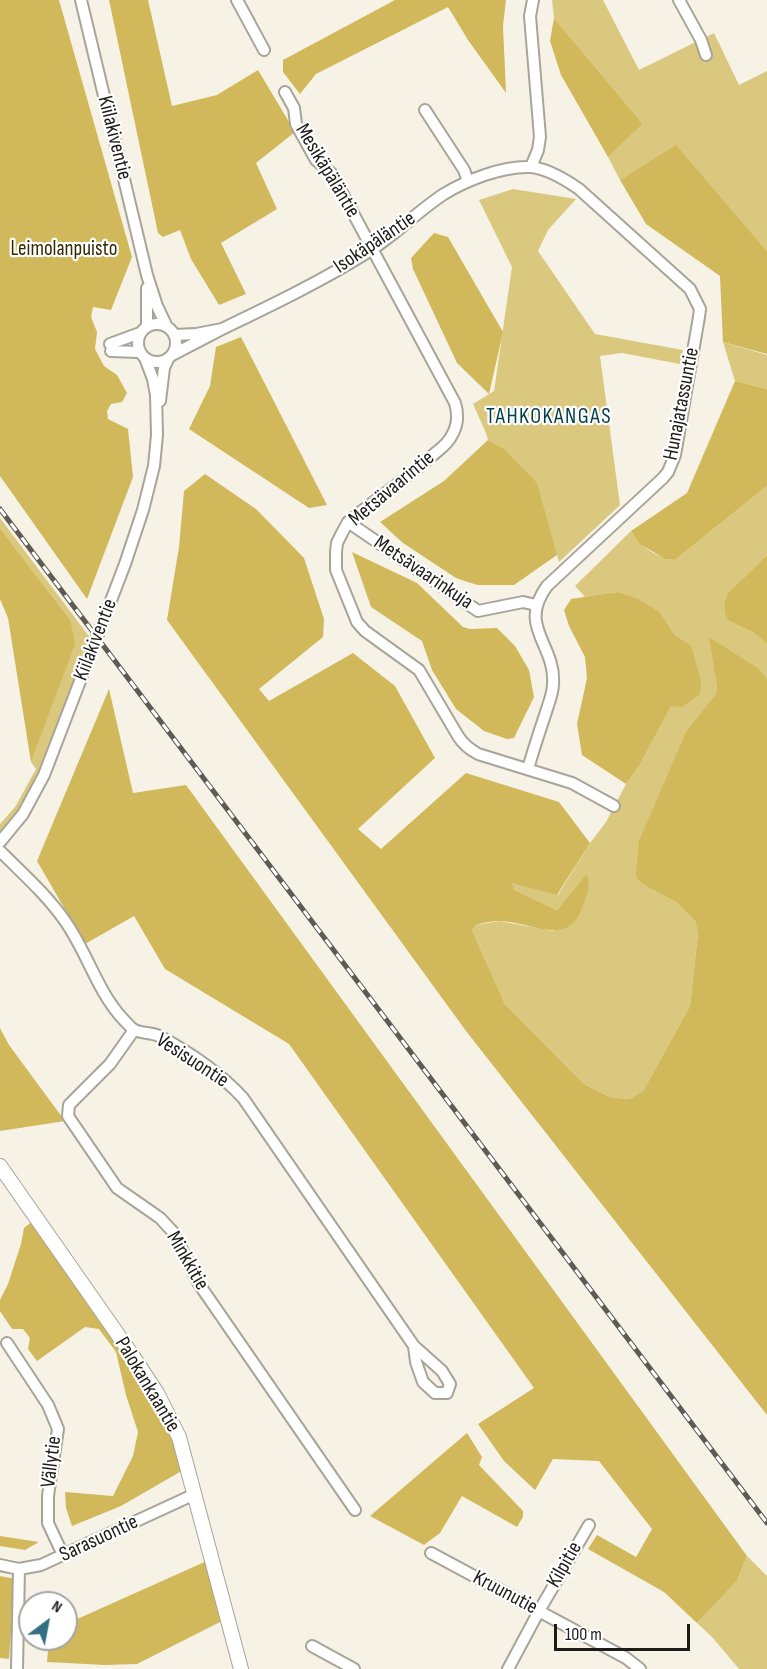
<!DOCTYPE html>
<meta charset="utf-8">
<style>
body{margin:0}
#map{position:relative;width:767px;height:1669px;overflow:hidden;background:#f6f2e5;font-family:"Sofia Sans Condensed",sans-serif}
canvas{display:block}
.north{position:absolute;left:18px;top:1591px;width:60px;height:60px;box-sizing:border-box;background:#fff;border:2px solid #a5a4a3;border-radius:50%;rotate:32deg;font-size:16px;font-weight:700;line-height:24px;text-align:center;color:#1e1c18}
.north::after{content:'';display:block;margin:auto;width:21px;height:27px;background:#317085;clip-path:polygon(50% 0,100% 100%,50% 72%,0 100%)}
.scale{position:absolute;left:554px;top:1624px;width:136px;height:27px;box-sizing:border-box;border:3px solid #1e1c18;border-top:0;padding-left:8px;font-size:18px;line-height:21px;white-space:nowrap;color:#1e1c18;-webkit-text-stroke:4px #fff;paint-order:stroke}
</style>
<div id="map">
<canvas width="767" height="1669"></canvas>
<div class="north">N</div>
<div class="scale">100 m</div>
</div>
<script>
const c = document.querySelector('canvas').getContext('2d');
c.lineJoin = 'round';
function paint(path, color) {
  c.fillStyle = color;
  c.fill(path, 'evenodd');
}
function stroke(path, color, width, dash) {
  c.strokeStyle = color;
  c.lineWidth = width;
  c.lineCap = dash ? 'butt' : 'round';
  c.setLineDash(dash || []);
  c.stroke(path);
}
function label(font, color, halo, rows, align = 'center') {
  c.font = font + ' "Sofia Sans Condensed",sans-serif';
  c.lineWidth = 4.5;
  c.setLineDash([]);
  c.textBaseline = 'middle';
  c.strokeStyle = halo;
  c.fillStyle = color;
  for (const [text, x, y, turn = 0] of rows) {
    c.save();
    c.translate(x, y);
    c.rotate((+turn || 0) * Math.PI / 180);
    c.textAlign = isNaN(turn) ? turn : align;
    if (halo) c.strokeText(text, 0, 0);
    c.fillText(text, 0, 0);
    c.restore();
  }
}
paint(new Path2D(`
 M 552,0 L 603,0 L 639,70 L 714,33 L 739,85 L 767,71 L 767,251 L 676,146 L 620,180 L 608,157 L 643,124 L 554,18 Z
 M 513,189 L 576,199 L 548,230 L 538,251 L 595,334 L 683,350 L 680,364 L 622,353 L 600,356 L 620,505 L 559,562 L 557,555 L 503,448 L 488,440 L 486,433 L 473,404 L 494,391 L 512,267 L 479,200 Z
 M 723,342 L 767,355 L 767,389 L 735,381 Z
 M 767,486 L 767,555 L 729,592 L 727,620 L 754,633 L 767,644 L 767,678 L 759,669 L 717,686 L 716,694 L 706,708 L 651,889 L 676,902 L 695,921 L 698,933 L 690,1006 L 643,1091 L 629,1099 L 610,1097 L 584,1084 L 505,1004 L 472,930 L 476,925 L 499,921 L 554,931 L 588,874 L 557,910 L 513,890 L 512,882 L 558,895 L 590,843 L 606,822 L 626,784 L 639,766 L 671,705 L 691,645 L 675,635 L 660,612 L 617,592 L 585,597 L 575,586 L 631,531 C 642,547 656,559 676,559 Z
 M 0,518 L 91,639 L 39,773 L 19,811 L 0,833 L 0,824 L 15,807 L 36,769 L 31,762 L 74,644 L 71,621 L 0,528 Z
 M 747,1556 L 767,1576 L 767,1669 L 739,1669 L 712,1637 L 697,1623 L 737,1581 Z`), '#dbc87f');
paint(new Path2D(`
 M 0,0 L 59,0 L 132,257 L 111,310 L 93,307 L 91,317 L 97,332 L 95,349 L 104,366 L 117,375 L 127,393 L 122,402 L 111,404 L 107,411 L 108,419 L 128,429 L 133,477 L 87,599 L 0,476 Z
 M 109,0 L 148,0 L 172,106 L 217,95 L 258,70 L 295,132 L 256,163 L 277,209 L 221,243 L 246,294 L 219,305 L 191,259 L 180,230 L 163,237 L 158,233 Z
 M 395,0 L 506,0 L 503,26 L 506,93 L 468,40 L 448,7 L 316,74 L 300,94 L 283,72 L 283,60 Z
 M 554,18 L 643,124 L 608,157 L 561,75 L 550,41 Z
 M 676,145 L 767,251 L 767,354 L 723,342 L 720,276 L 646,224 L 620,180 Z
 M 434,233 L 448,237 L 503,332 L 489,394 L 457,363 L 413,269 L 411,258 Z
 M 241,337 L 327,505 L 309,508 L 189,429 L 210,386 L 216,347 Z
 M 735,381 L 767,389 L 767,486 L 676,559 L 665,559 L 640,544 L 631,531 L 687,493 Z
 M 488,440 L 503,448 L 537,483 L 557,555 L 514,585 L 477,585 L 456,578 L 403,543 L 380,522 L 444,481 Z
 M 205,474 L 256,509 L 304,558 L 324,619 L 323,637 L 259,689 L 269,701 L 353,653 L 395,686 L 435,758 L 358,829 L 381,849 L 466,773 L 559,802 L 590,843 L 557,895 L 512,883 L 514,890 L 557,910 L 587,874 C 591,887 587,893 583,905 C 569,950 531,921 499,921 C 491,921 483,923 476,925 L 472,930 L 505,1004 L 584,1084 L 610,1097 L 629,1099 L 643,1091 L 690,1006 L 698,933 L 695,921 L 676,902 L 651,889 L 638,880 L 636,875 L 639,841 L 686,732 L 716,694 L 717,686 L 709,637 L 759,669 L 767,678 L 767,1415 L 466,1031 L 167,620 L 179,547 L 184,491 Z
 M 0,528 L 71,621 L 75,644 L 31,762 L 8,618 L 0,599 Z
 M 352,552 L 417,583 L 463,627 L 470,629 L 497,628 L 515,646 L 529,670 L 534,697 L 514,738 L 507,739 L 484,731 L 456,709 L 432,670 L 422,641 L 371,607 Z
 M 767,555 L 767,644 L 754,633 L 727,620 C 724,609 723,601 729,592 Z
 M 617,592 L 636,598 L 660,612 L 675,635 L 691,645 L 701,681 L 700,694 L 682,707 L 671,706 L 639,766 L 626,784 L 582,755 L 577,724 L 587,678 L 585,657 L 569,626 L 564,610 L 571,599 Z
 M 109,689 L 133,793 L 186,785 L 747,1556 L 737,1581 L 697,1623 L 664,1592 L 588,1549 L 597,1535 L 636,1557 L 652,1529 L 599,1461 L 553,1459 L 535,1490 L 504,1461 L 478,1424 L 534,1388 L 289,1044 L 165,969 L 134,916 L 85,944 L 37,861 Z
 M 0,1028 L 9,1045 L 65,1121 L 0,1131 Z
 M 33,1221 L 156,1396 L 185,1469 L 121,1506 L 72,1526 L 66,1508 L 65,1492 L 113,1496 L 133,1456 L 138,1432 L 126,1395 L 116,1352 L 99,1329 L 85,1327 L 37,1361 L 28,1349 L 30,1338 L 23,1329 L 12,1329 L 0,1311 L 0,1300 L 8,1284 L 21,1244 L 24,1228 Z
 M 467,1433 L 482,1457 L 479,1465 L 523,1511 L 523,1517 L 517,1527 L 462,1496 L 440,1533 L 424,1545 L 370,1516 Z
 M 0,1536 L 39,1542 L 25,1550 L 0,1546 Z
 M 209,1560 L 226,1619 L 137,1664 L 105,1665 L 47,1662 L 49,1639 L 66,1639 L 66,1624 Z
 M 0,1576 L 15,1579 L 9,1659 L 0,1658 Z`), '#d1b95b');
const minor = new Path2D(`
 M 81,0 L 147,275 L 157,306 L 167,327
 M 237,0 L 264,50
 M 679,0 L 701,40 L 706,55
 M 285,92 L 294,108 L 296,124 L 316,160 L 332,174 L 455,403 C 458,413 458,425 452,435 C 448,444 440,449 433,455 C 409,476 383,495 358,514 L 348,522 L 342,533 L 337,543 L 336,552 L 336,570 L 357,622 L 365,631 L 419,670 L 458,736 C 463,744 469,749 478,754 L 572,783 L 614,806
 M 425,110 L 464,170 L 468,181
 M 531,167 L 538,150 L 540,137 L 530,16 L 533,0
 M138 343a19 19 0 1 1 38 0a19 19 0 1 1-38 0Z
 M 147,327 L 147,288
 M 222,329 C 272,305 324,280 371,250 C 397,233 418,211 444,194 C 467,180 502,166 530,167 C 547,168 566,180 579,189 L 690,289 L 700,309 L 699,317 L 675,455 L 668,472 L 663,478 L 547,586 C 517,627 556,644 553,684 C 553,694 548,705 545,715 C 539,733 533,751 528,769
 M 110,344 L 140,333
 M 111,351 L 139,352
 M 172,355 L 222,329 L 196,334 L 174,335
 M 160,401 L 164,368 L 168,359
 M 348,522 L 478,611 L 523,602 L 536,605
 M 0,842 L 23,814 L 44,775 L 125,564 L 143,510 L 154,466 L 157,435 L 156,395 L 153,379 L 145,358
 M 0,851 C 22,873 47,895 65,921 C 87,952 97,991 123,1019 C 126,1022 129,1026 133,1029 C 140,1034 151,1032 159,1036 C 189,1052 220,1073 243,1098 L 414,1346 L 442,1371 L 450,1384 L 447,1393 L 435,1393 L 423,1382 L 416,1362 L 414,1346
 M 134,1030 L 110,1064 L 69,1105 L 68,1116 L 117,1188 L 160,1218 L 173,1232 L 199,1284 L 355,1510
 M 7,1343 L 48,1405 L 58,1429 L 48,1496 L 48,1523 L 63,1555
 M 431,1553 L 626,1658 L 640,1669
 M 0,1565 L 19,1569 L 41,1565 L 195,1494
 M 312,1646 L 354,1669
 M 17,1669 L 19,1569
 M 508,1669 L 539,1611 L 589,1525`);
const major = new Path2D(`
 M 0,1166 L 130,1352 L 157,1393 L 179,1437 L 241,1669`);
stroke(minor, '#a8a598', 14);
stroke(major, '#a8a598', 16);
stroke(minor, '#fff', 10);
stroke(major, '#fff', 14);
const rail = new Path2D(`
 M 0,509 L 767,1523`);
stroke(rail, '#5e5b55', 5);
stroke(rail, '#fff', 3, [9]);
label('21px', '#1e1c18', '#fff', [
 ["Kiilakiventie",114,138,76],
 ["Mesikäpäläntie",327,171,59],
 ["Isokäpäläntie",375,243,-34],
 ["Hunajatassuntie",682,404,-79],
 ["Metsävaarintie",392,489,-40],
 ["Metsävaarinkuja",423,573,34],
 ["Kiilakiventie",96,640,-69],
 ["Vesisuontie",192,1061,33],
 ["Minkkitie",187,1261,60],
 ["Palokankaantie",147,1385,59],
 ["Vällytie",52,1462,-83],
 ["Sarasuontie",99,1539,-25],
 ["Kilpitie",565,1565,-60],
 ["Kruunutie",505,1593,28]
]);
label('21px', '#332900', '#fff', [
 ["Leimolanpuisto",64,250]
]);
c.letterSpacing = '1.5px';
label('22px', '#033d4c', '#fff', [
 ["TAHKOKANGAS",549,417]
]);
c.letterSpacing = '0px';
</script>
